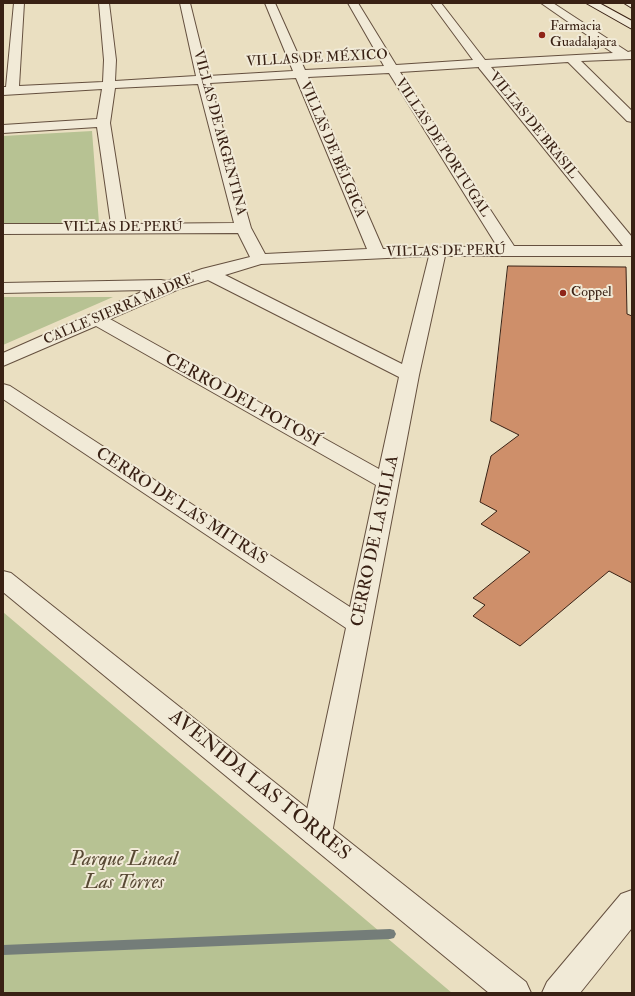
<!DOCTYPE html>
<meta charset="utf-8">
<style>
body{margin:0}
#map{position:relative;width:635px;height:996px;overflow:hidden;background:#eadfc1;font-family:"IM FELL Double Pica",serif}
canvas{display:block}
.frame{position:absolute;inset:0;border:4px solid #392114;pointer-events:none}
</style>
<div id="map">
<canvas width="635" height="996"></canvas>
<div class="frame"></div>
</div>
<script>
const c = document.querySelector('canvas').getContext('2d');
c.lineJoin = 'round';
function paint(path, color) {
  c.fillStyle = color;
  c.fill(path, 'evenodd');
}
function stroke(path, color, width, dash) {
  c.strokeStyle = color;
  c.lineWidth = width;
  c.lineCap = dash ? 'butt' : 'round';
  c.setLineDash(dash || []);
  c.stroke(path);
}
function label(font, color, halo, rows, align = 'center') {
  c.font = font + ' "IM FELL Double Pica",serif';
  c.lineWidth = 4;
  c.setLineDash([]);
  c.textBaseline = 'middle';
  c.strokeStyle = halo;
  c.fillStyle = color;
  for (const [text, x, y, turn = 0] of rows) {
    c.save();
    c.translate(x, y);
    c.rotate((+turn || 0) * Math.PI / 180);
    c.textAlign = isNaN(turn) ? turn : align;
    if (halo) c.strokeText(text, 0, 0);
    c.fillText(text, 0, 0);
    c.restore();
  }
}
paint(new Path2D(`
 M 92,131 L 99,223 L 3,223 L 3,136 Z
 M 3,297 L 113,297 L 3,345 Z
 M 3,612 L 452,993 L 3,993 Z`), '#b7c293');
paint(new Path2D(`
 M 390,929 L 394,930 L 396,934 L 394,938 L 390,939 L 3,955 L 3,945 Z`), '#747d79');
const building = new Path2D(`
 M 508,266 L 626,267 L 627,314 L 632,316 L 632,583 L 609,571 L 520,646 L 473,616 L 485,605 L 473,598 L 530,552 L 481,524 L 497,511 L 480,502 L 491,456 L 519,435 L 491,421 Z`);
paint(building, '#ce8f6a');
stroke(building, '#392114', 1);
const minor = new Path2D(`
 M 14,3 L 24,3 L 19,86 L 103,82 L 104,60 L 99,3 L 109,3 L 116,60 L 115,81 L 196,76 L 180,3 L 190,3 L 208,76 L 293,71 L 265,3 L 275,3 L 305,70 L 384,66 L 348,3 L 358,3 L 396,65 L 473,60 L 431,3 L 441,3 L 485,60 L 613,53 L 541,3 L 553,3 L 628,52 L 632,51 L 632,59 L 581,61 L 632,111 L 632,122 L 627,121 L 568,62 L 491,67 L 632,237 L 632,256 L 445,256 L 419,375 L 332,833 L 328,842 L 317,845 L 306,842 L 302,833 L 346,628 L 3,399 L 3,384 L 10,386 L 350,607 L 376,485 L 96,326 L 3,366 L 3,353 L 146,290 L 3,293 L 3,283 L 161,280 L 167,281 L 202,269 L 250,257 L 238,233 L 3,234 L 3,224 L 111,224 L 97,127 L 3,133 L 3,125 L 97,119 L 102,89 L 3,95 L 3,87 L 6,87 ZM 479,67 L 479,68 L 623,246 L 514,246 L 400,72 ZM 389,73 L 497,246 L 383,249 L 308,77 ZM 296,78 L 367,249 L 265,254 L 251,228 L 210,83 ZM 198,84 L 234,223 L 126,224 L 110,123 L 115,88 ZM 429,256 L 402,364 L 225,275 L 261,264 ZM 208,280 L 399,377 L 379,469 L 110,319 L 179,289 Z`);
const tertiary = new Path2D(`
 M 3,571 L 11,573 L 526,982 L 531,993 L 489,993 L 3,592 Z
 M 632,890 L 632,928 L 580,993 L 542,993 L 547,982 L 621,894 Z`);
const secondary = new Path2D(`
 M 586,3 L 599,3 L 632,21 L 632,29 Z
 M 624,3 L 632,3 L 632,8 Z`);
stroke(minor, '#65503f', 2);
stroke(tertiary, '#65503f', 2);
stroke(secondary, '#392114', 2);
paint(minor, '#f1ead7');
paint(tertiary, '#f1ead7');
paint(secondary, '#f1ead7');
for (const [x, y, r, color] of [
 [542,35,4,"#8f2418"],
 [563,293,4,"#8f2418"]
]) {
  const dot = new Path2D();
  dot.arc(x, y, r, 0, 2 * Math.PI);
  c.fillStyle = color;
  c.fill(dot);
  stroke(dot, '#f1ead7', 1.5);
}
label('14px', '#392114', '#f1ead7', [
 ["Farmacia",550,27],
 ["Guadalajara",550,43],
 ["Coppel",571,293]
], 'left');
label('14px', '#392114', '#f1ead7', [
 ["VILLAS DE MÉXICO",317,59,-3],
 ["VILLAS DE BRASIL",533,126,51],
 ["VILLAS DE ARGENTINA",219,133,75],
 ["VILLAS DE PORTUGAL",442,148,57],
 ["VILLAS DE BÉLGICA",332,150,67],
 ["VILLAS DE PERÚ",123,228],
 ["VILLAS DE PERÚ",446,252,-1],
 ["CALLE SIERRA MADRE",119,310,-23]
]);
label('17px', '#392114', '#f1ead7', [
 ["CERRO DEL POTOSÍ",242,401,29],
 ["CERRO DE LAS MITRAS",181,507,33],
 ["CERRO DE LA SILLA",376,541,-78]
]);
label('20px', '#392114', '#f1ead7', [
 ["AVENIDA LAS TORRES",259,786,39]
]);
label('italic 20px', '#584934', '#f1ead7', [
 ["Parque Lineal",124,861],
 ["Las Torres",124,884]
]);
</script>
